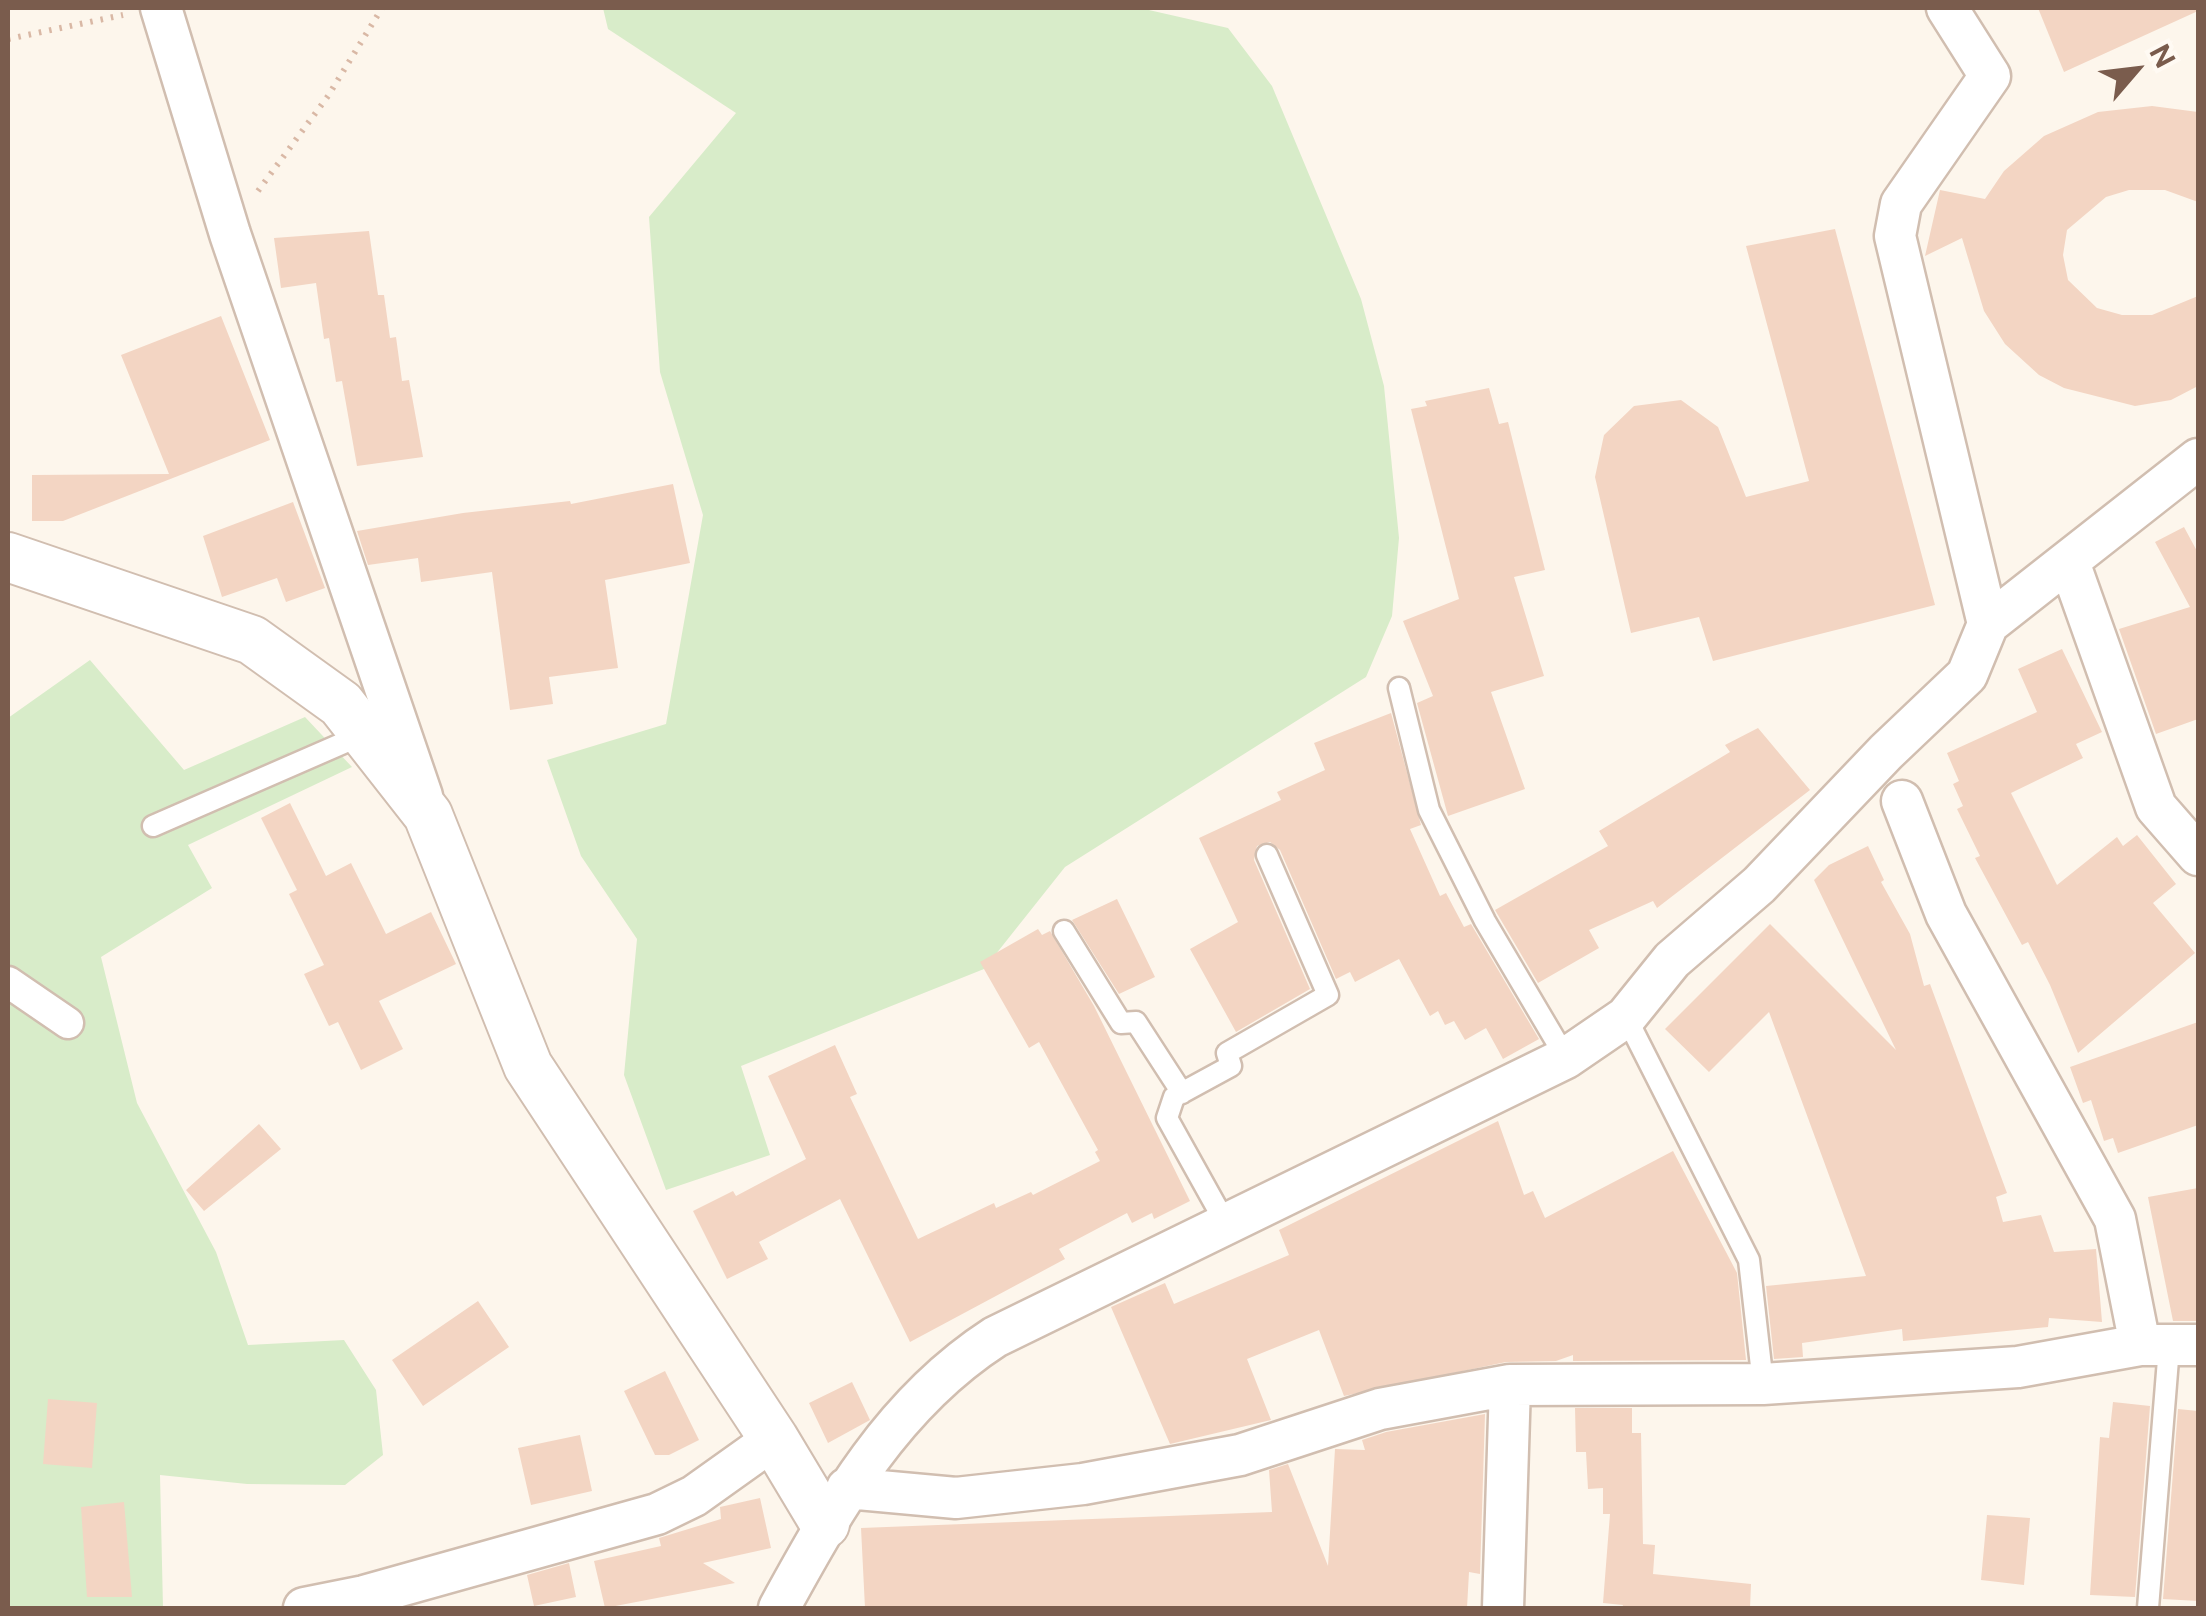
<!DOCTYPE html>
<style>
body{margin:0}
#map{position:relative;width:2206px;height:1616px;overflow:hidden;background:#fdf6ec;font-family:"Public Sans",sans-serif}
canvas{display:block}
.frame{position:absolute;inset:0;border:10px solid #7a5c4d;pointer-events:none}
.north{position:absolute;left:2086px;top:20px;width:100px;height:100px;-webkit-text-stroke:8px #fffaf3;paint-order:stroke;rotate:62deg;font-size:28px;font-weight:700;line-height:40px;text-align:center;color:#7a5c4d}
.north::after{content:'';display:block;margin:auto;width:35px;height:45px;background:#7a5c4d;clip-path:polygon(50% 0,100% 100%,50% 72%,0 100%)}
</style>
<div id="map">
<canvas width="2206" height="1616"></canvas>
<div class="frame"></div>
<div class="north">N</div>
</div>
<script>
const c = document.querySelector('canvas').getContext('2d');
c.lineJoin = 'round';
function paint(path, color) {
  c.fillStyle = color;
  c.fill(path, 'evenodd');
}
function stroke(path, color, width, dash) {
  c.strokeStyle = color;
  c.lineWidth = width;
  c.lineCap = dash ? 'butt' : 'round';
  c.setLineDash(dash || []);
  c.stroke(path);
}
paint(new Path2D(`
 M 603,8 L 1140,8 L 1228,28 L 1272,86 L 1361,299 L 1384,386 L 1399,538 L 1392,616 L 1366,677 L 1065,867 L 984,969 L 741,1066 L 770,1155 L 666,1190 L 624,1075 L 637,939 L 581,856 L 547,760 L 666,724 L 703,515 L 660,372 L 649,217 L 736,113 L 608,29 Z
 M 90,660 L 184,770 L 305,717 L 352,767 L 188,845 L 212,888 L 101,957 L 137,1103 L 216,1252 L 248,1345 L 344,1340 L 376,1390 L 383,1455 L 345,1485 L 247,1484 L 160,1475 L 163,1608 L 8,1608 L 8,718 Z`), '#d8ecc9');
paint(new Path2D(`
 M 2038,8 L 2198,8 L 2198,11 L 2064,72 Z
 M 2152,106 L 2198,112 L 2198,202 L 2165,190 L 2129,190 L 2106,197 L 2067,230 L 2063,255 L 2068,280 L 2097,308 L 2122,315 L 2152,315 L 2198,296 L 2198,386 L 2171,400 L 2135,406 L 2064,388 L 2039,375 L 2005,344 L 1984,311 L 1962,238 L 1925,256 L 1940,190 L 1985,199 L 2004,171 L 2044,136 L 2098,112 Z
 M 1835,229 L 1935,605 L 1713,661 L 1699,617 L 1631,633 L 1595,477 L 1604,435 L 1634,406 L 1681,400 L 1718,427 L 1746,497 L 1809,481 L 1746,246 Z
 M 369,231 L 378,295 L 384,295 L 390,338 L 396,337 L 402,381 L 409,380 L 423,457 L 357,466 L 342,381 L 336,382 L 329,338 L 324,339 L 316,283 L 281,288 L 274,238 Z
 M 221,316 L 270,440 L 63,521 L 32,521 L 32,475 L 169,474 L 121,355 Z
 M 1489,388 L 1499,424 L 1508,422 L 1545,570 L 1514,577 L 1544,676 L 1491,692 L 1525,789 L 1448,816 L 1417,703 L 1433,696 L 1403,621 L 1459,599 L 1411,409 L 1427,406 L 1425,401 Z
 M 673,484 L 690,563 L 605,580 L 618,668 L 549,677 L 553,704 L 510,710 L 492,572 L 421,582 L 418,558 L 368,565 L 357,531 L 463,513 L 570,501 L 571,504 Z
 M 293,502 L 325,588 L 286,602 L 277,578 L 222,597 L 203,536 Z
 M 2184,527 L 2198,553 L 2198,719 L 2156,734 L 2119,629 L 2190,607 L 2155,542 Z
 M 2062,649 L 2102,732 L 2076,744 L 2083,758 L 2011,793 L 2057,885 L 2117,837 L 2123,846 L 2137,835 L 2176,884 L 2153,903 L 2195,953 L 2078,1053 L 2050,985 L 2028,942 L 2022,945 L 1975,858 L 1980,856 L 1957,809 L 1963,806 L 1953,784 L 1959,781 L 1947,753 L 2037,712 L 2018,669 Z
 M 1391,713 L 1421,825 L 1410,829 L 1440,896 L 1446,893 L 1464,927 L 1471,924 L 1539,1039 L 1503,1059 L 1486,1028 L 1465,1040 L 1454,1021 L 1445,1025 L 1438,1011 L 1430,1016 L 1399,959 L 1355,982 L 1350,972 L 1336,979 L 1280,850 L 1270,842 L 1257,846 L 1254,860 L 1310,989 L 1236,1032 L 1190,949 L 1238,922 L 1199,838 L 1281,800 L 1277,792 L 1325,770 L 1314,743 Z
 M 1758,728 L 1810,790 L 1657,908 L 1653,901 L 1589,930 L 1599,948 L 1538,983 L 1495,910 L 1608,846 L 1599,831 L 1730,752 L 1725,745 Z
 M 290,803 L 326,876 L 351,863 L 386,934 L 431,912 L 456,964 L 379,1001 L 403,1049 L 361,1070 L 338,1022 L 329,1026 L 304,974 L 324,965 L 289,894 L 297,890 L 261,818 Z
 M 1868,846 L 1884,880 L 1881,882 L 1910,934 L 1924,986 L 1930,984 L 2007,1193 L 1996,1197 L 2003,1222 L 2041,1215 L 2054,1252 L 2096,1249 L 2102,1322 L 2049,1318 L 2048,1327 L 1903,1341 L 1902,1329 L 1802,1343 L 1803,1357 L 1774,1359 L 1766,1286 L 1866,1276 L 1769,1012 L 1709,1072 L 1665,1029 L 1770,924 L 1896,1050 L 1814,880 L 1829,865 Z
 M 1117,899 L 1155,977 L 1119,994 L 1072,920 Z
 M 1038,929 L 1042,935 L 1050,931 L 1094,1006 L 1190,1201 L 1154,1219 L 1152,1213 L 1132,1223 L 1127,1213 L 1059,1249 L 1065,1259 L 910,1342 L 840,1199 L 759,1242 L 768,1259 L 727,1279 L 693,1211 L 733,1191 L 736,1196 L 806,1159 L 768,1076 L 835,1045 L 857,1094 L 850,1097 L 918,1239 L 994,1203 L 996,1208 L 1031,1192 L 1033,1195 L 1100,1161 L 1095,1152 L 1098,1150 L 1039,1042 L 1029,1048 L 980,962 Z
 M 2198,1022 L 2198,1125 L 2118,1153 L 2113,1138 L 2104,1141 L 2091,1100 L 2083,1103 L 2070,1067 Z
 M 1498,1121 L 1524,1195 L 1533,1191 L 1545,1218 L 1673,1151 L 1737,1273 L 1746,1360 L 1573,1361 L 1573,1355 L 1556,1361 L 1506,1362 L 1344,1396 L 1319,1330 L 1247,1359 L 1271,1420 L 1170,1444 L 1111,1307 L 1165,1283 L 1174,1304 L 1289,1255 L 1279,1230 Z
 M 259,1124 L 281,1149 L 204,1211 L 186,1190 Z
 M 2198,1188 L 2198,1321 L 2173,1321 L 2148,1197 Z
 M 478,1301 L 509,1347 L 423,1406 L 392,1360 Z
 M 665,1371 L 699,1440 L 669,1455 L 655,1455 L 624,1391 Z
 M 852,1382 L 870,1420 L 828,1443 L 809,1403 Z
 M 48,1399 L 97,1403 L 92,1468 L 43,1464 Z
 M 2113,1402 L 2150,1406 L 2135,1597 L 2090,1595 L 2100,1437 L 2109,1438 Z
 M 1575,1408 L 1632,1408 L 1632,1433 L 1641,1433 L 1643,1544 L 1655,1545 L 1653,1574 L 1751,1584 L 1750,1608 L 1622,1608 L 1623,1605 L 1603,1603 L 1610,1514 L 1603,1514 L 1603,1488 L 1588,1489 L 1586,1452 L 1576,1452 Z
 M 2178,1409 L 2198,1411 L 2198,1601 L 2163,1599 Z
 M 1485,1414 L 1480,1574 L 1469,1572 L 1467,1608 L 865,1608 L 861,1528 L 1272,1512 L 1269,1470 L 1288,1464 L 1328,1566 L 1335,1449 L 1365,1450 L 1362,1440 L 1386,1432 Z
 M 580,1435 L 592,1491 L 531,1505 L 518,1448 Z
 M 760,1498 L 771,1548 L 703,1563 L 735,1583 L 605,1608 L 594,1561 L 661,1546 L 659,1538 L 721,1519 L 720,1507 Z
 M 124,1502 L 132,1597 L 87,1597 L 81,1507 Z
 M 1987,1515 L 2030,1518 L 2024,1585 L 1981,1580 Z
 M 569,1563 L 576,1597 L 534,1606 L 527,1575 Z`), '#f3d5c3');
const service = new Path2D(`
 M 1399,688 L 1429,810 L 1485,921 L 1566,1058
 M 153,826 L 364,734
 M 1064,931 L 1121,1023 L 1136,1022 L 1182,1093
 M 1626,1017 L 1749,1260 L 1763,1384
 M 1226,1224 L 1167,1118 L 1174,1097 L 1231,1066 L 1227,1053 L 1328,995 L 1267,855
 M 2148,1608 L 2169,1347`);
const pedestrian = new Path2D(`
 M 8,982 L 68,1023`);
const minor = new Path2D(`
 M 161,8 L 230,234 L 422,796
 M 1947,8 L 1990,76 L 1901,204 L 1895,236 L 1988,624
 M 2069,562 L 2156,807 L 2198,855
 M 1902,801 L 1946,914 L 2115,1219 L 2140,1345
 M 847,1488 L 956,1498 L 1083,1484 L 1240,1455 L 1380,1409 L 1510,1385 L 1763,1384 L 2018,1367 L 2140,1345 L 2198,1345
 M 304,1608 L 364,1596 L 657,1514 L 694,1496 L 774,1439
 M 779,1608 C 836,1504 893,1403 995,1337 L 1566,1058 L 1626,1017 L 1672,960 L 1759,885 L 1886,752 L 1967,675 L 1988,624 L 2198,459
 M 1503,1608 L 1510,1385`);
const tertiary = new Path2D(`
 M 8,557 L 252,640 L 341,704 L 428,815 L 528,1066 L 774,1439 L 825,1524`);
stroke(service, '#d1beb0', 25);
stroke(pedestrian, '#d1beb0', 35);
stroke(minor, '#d1beb0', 45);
stroke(tertiary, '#d1beb0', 52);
stroke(new Path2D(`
 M 8,39 L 123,15
 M 258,191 L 328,96 L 382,8`), '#d9b8a5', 6, [2.5, 8]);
stroke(service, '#fff', 20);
stroke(pedestrian, '#fff', 30);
stroke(minor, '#fff', 40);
stroke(tertiary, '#fff', 48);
</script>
